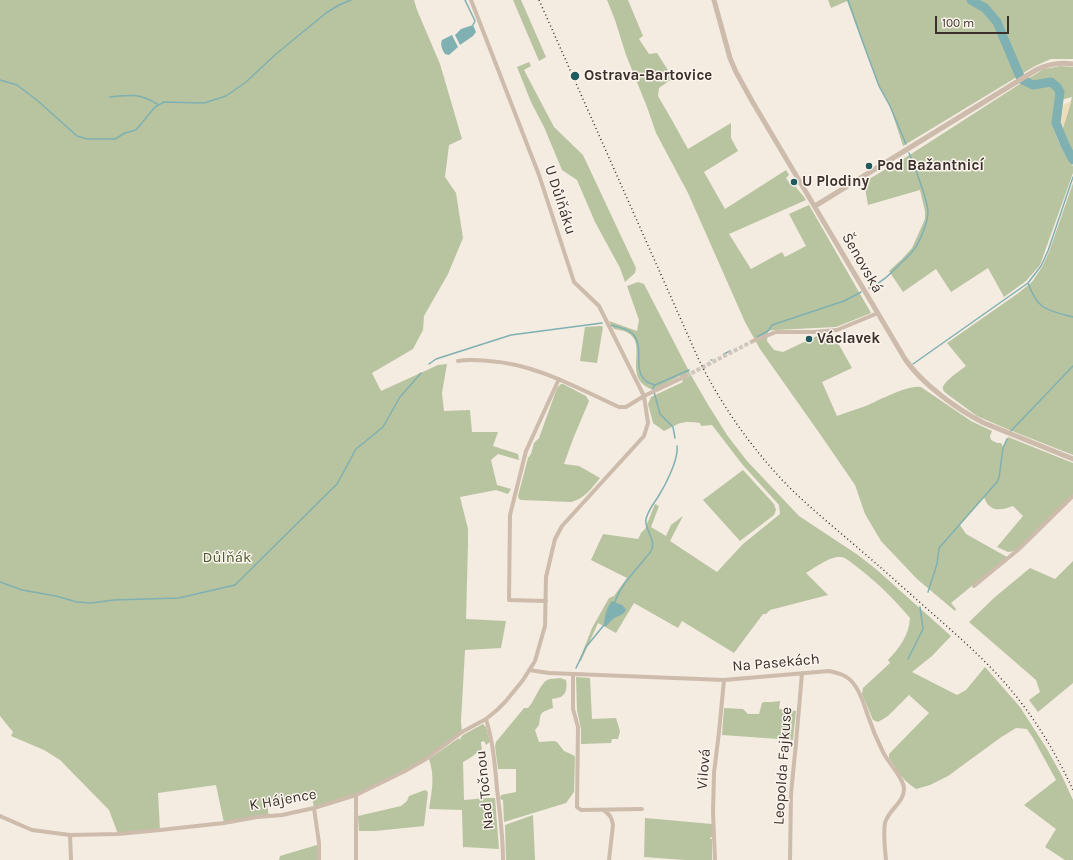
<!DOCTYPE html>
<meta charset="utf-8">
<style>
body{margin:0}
#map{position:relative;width:1073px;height:860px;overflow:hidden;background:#f4ebe1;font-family:Karla,sans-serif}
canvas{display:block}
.scale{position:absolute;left:935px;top:16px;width:74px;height:18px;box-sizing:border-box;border:2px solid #3b302b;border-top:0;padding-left:5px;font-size:12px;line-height:14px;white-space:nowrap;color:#3b302b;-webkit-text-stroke:3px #fbf5ee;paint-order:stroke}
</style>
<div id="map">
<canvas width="1073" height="860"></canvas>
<div class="scale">100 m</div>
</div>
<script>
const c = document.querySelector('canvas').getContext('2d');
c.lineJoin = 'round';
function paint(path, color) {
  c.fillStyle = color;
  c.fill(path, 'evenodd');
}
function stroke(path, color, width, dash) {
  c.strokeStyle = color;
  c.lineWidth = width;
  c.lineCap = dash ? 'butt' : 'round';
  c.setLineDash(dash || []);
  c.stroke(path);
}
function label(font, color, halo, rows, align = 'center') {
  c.font = font + ' Karla,sans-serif';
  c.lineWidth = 3;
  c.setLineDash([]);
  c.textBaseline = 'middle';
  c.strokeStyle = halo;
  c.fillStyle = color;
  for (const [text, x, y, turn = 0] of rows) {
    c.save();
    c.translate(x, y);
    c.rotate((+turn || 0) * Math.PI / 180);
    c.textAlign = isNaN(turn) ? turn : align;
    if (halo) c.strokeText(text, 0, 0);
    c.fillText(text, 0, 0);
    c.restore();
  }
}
paint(new Path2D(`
 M 0,0 L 414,0 L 417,10 L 440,64 L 462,139 L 449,145 L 445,177 L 456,193 L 463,238 L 448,274 L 424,316 L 423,330 L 413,349 L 372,373 L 381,391 L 438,365 L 447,364 L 442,393 L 444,411 L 470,410 L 472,432 L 498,432 L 493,446 L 518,454 L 519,460 L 498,454 L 491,460 L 497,485 L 511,489 L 508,494 L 496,490 L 460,497 L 468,529 L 468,544 L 466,619 L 506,621 L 501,648 L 465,650 L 461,721 L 462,732 L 426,759 L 356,795 L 314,808 L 312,796 L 267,804 L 269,817 L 224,823 L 216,785 L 158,793 L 160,830 L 118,834 L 109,810 L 60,760 L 44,750 L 11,736 L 13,732 L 0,716 Z
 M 513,0 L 521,0 L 546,57 L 539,61 Z
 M 607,0 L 628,0 L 643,36 L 639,39 L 649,54 L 657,53 L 673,78 L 659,88 L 658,96 L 673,122 L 688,149 L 731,123 L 731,138 L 738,151 L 704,172 L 725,209 L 786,170 L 789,175 L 786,178 L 790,184 L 793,182 C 796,189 802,193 806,200 L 729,234 L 751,269 L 782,252 L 785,257 L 806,246 L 789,214 L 809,205 L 871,313 L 836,327 L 775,330 L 768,331 L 767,341 L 774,350 L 783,352 L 819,335 L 833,334 L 852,368 L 822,382 L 837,416 C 845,413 854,410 863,407 C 876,402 908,384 921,387 L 971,421 L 992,431 L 990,436 L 991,440 L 997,443 L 1001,443 L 1003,447 L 1008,437 L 1073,463 L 1073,494 L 1036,532 L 1015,551 L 1008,552 L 997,547 L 1023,516 L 1013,506 C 1000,511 989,512 984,497 L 960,525 L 966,534 L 1007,557 L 951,603 L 956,609 L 955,611 L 917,579 L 881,541 L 865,514 L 855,485 L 820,434 L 760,349 L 745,322 L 688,193 L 656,133 L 647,107 L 626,55 L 615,20 Z
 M 828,0 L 1073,0 L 1073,59 L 1051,59 L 1035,66 L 903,146 L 890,106 L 879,86 L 847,1 L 831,8 Z
 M 529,62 L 531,66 L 524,70 L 554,127 L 583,155 L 636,268 L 635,273 L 625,282 L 620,268 L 595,222 L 577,180 L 562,170 L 544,127 L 531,102 L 517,67 Z
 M 1061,66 L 1073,67 L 1073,153 L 1062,131 L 1070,105 L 1072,97 L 1061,100 L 1063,91 L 1059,85 L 1052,80 L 1032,83 L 1026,80 L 1044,69 Z
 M 1023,82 L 1033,87 L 1050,84 L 1056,89 L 1058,94 L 1053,113 L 1053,127 L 1059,143 L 1069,161 L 1073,166 L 1073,173 L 1040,265 L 1026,281 L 1004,297 L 988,268 L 951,292 L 936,269 L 903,292 L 889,271 L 902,259 L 912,248 L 925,219 L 925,211 L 920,190 L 868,205 L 864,182 L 908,156 Z
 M 1073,183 L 1073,455 L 1007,429 L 977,416 L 947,394 C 946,393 943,391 943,389 C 941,383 961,370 966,366 L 947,343 L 1017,294 L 1032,282 L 1042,267 L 1049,252 Z
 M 638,282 L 644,284 L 692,377 L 707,403 L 727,435 L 747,461 L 799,516 L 858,555 L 877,570 L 951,636 L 932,656 L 912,672 L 957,695 L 966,690 L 985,667 L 1020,707 L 1047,749 L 1062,776 L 1073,800 L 1073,860 L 1065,860 L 1045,847 L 1056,829 L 1024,805 L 1056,780 L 1033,738 L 1027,729 L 1016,728 L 1000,738 L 948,776 L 930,785 L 916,789 C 902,780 898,771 889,758 L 889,754 L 929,713 L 909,695 L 888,716 L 878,722 L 873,720 L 862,694 L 863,688 L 890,663 L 888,660 C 899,648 909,636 910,618 C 894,599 877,582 857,567 C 852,563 845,556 839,557 C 829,557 814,568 806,573 L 828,595 L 770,610 L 766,614 L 763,614 L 734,653 L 682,621 L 678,628 L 634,603 L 616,633 L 598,623 L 581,661 L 579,661 L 592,628 L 609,598 L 614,596 L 627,578 L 591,560 L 603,534 L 638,539 L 641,533 L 645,529 L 655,504 L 659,506 L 651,527 L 666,536 L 671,525 L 683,516 L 670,541 L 717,572 L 743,544 L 780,514 L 779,505 L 742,464 L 712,425 L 701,426 L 700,423 C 693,422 685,421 678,424 C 673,426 669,429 664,431 L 653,423 L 648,404 L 651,397 L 683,382 L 680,376 L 654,390 C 619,379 651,343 626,332 C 623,330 618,330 614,329 L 609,321 L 637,331 L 639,320 L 627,286 Z
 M 601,326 L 603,327 L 597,363 L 580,361 L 585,327 Z
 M 561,384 L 563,384 L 586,396 L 589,401 L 573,439 L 564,464 L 579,466 L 600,478 C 592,488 584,499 571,502 L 521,500 L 519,499 L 518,496 L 528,458 L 531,454 L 534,443 L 539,438 L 557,388 Z
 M 743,470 L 774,504 L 776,510 L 774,515 L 740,541 L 703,500 Z
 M 1073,561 L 1073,683 L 1038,712 L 1029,700 L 1040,692 L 1036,680 L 969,622 L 995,597 L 1030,568 L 1055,579 Z
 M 576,677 L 590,678 L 592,719 L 616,718 L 620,731 L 618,739 L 612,739 L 611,743 L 581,744 L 581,729 L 577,710 Z
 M 560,678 L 566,680 C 567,685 567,693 562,696 C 560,698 555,698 552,699 L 553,708 C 540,713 541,711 539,725 L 535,730 L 539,742 L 554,741 L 557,742 L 564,751 L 573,755 L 575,757 L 574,792 L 566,803 L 504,822 L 503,800 L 500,799 L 501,795 L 516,792 L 516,769 L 498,769 L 495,746 L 496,742 L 524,708 L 528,708 C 534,702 540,684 547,680 C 551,678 556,679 560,678 Z
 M 780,701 L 779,709 L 796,711 L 793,740 L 722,735 L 724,708 L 743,709 L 748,714 L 759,714 L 762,703 L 764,702 L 771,702 Z
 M 483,724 L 486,727 L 490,742 L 486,745 L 484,741 L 481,742 L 481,744 L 482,749 L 470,758 L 463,762 L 464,800 L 486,798 L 495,798 L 499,849 L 464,847 L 463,848 L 462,810 L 429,809 C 432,790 435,777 429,759 L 459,738 L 460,740 L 461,737 L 463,735 Z
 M 425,790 L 428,792 L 424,826 L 375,831 L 359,831 L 358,816 L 401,806 L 407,801 L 409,796 Z
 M 533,815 L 535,860 L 506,860 L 505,825 Z
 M 645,818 L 712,824 L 712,837 L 710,838 L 710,839 L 712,839 L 712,860 L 685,860 L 644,857 Z
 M 317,845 L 317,860 L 279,860 L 280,856 Z`), '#b8c4a0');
paint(new Path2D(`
 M 1071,101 L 1062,131 C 1060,123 1055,112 1062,106 C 1064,104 1068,103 1071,101 Z`), '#efdcb8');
paint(new Path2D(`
 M 473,25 L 476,32 L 473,36 L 460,45 L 455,35 L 461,29 Z
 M 452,35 L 458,47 L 449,55 L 445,54 C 442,49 440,45 442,40 Z
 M 612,601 L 622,605 L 626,609 C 624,616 618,615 613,619 C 610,621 609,624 606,626 L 604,626 C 604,618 607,606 612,601 Z`), '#7fb0b2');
stroke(new Path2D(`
 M 465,0 L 475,21 L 473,25
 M 848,0 L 862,40 L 879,86 L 890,106 L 906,144
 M 0,80 L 17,85 L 38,101 L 77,136 L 87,139 L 115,139 L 125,133 L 136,130 L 155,107 L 164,102 L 204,103 L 226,96 L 246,82 L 276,54 L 326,13 L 339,5 L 351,0
 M 110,97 C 130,95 140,93 157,104
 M 1072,159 L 1073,160
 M 1073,177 L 1048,251 L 1041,266 L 1028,283 C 1038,310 1046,310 1073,317
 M 869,288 C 882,283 891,273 901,263 C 904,260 909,256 912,252 C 919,244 928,223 928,212 C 927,196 915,169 909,153
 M 610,325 C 618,327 627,328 633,334 C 645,347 632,370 646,381 C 648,383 652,384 655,385 L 689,370
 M 757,337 L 768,331 L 772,325 L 844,301 L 861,292
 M 724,354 L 730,351
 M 711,360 L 712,360
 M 429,364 L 436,359 L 511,335 L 602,323
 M 913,364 L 1028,283
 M 655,385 L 653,388 L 660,414 L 673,427 L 675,438
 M 1010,432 L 1073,366
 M 0,582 L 22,590 L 56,596 L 77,602 L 91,603 L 114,600 L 179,598 L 235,585 L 337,484 L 356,449 L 383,427 L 400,397 L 421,373
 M 928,592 L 937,564 L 939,548 L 997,482 L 999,478 L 1003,448 L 1007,439
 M 615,602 C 620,586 633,573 643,561 C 645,558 649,555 651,551 C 657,540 644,529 646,519 C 648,511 653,504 658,497 C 665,486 679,459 677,446
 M 908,659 L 923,629 L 920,607
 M 576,668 L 586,647 L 604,625`), '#7fb0b2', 1.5);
stroke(new Path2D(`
 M 971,0 L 985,8 L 997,22 L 1021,79 L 1033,85 L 1051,82 L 1057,87 L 1060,92 L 1056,123 L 1065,145 L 1073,160`), '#7fb0b2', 9);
stroke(new Path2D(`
 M 686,376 L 753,341`), '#cfc6bd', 4, [4, 2]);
stroke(new Path2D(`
 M 753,341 L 776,332 L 814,332 L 837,330 L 878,313
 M 458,361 C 469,359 478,360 489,361 C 536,364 577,388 619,407 L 626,407 L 644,396 L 686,376
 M 974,586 L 1019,549 L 1073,496
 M 546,601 L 509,600 L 510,515 L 526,451 L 559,379
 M 529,670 L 549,673 L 724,680 L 829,671 C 838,673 847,675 853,683 C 861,692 864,705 868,716 C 872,728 877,740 883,752 C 888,763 904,778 904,789 C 904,803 888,810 885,823 C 883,835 885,848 886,860
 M 573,674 L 573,709 L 578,727 L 577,807 L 581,810 L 642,809
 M 486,719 C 493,742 495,765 497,789 C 500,813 503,836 503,860
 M 356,795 L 356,860
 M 314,808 L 319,843 L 319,860
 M 603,810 C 610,814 612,818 613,825 L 609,860
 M 0,816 L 32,830 L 70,835 L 118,834 L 160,830 L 224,823 L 257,817 L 282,815 L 314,808 L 356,795 L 405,771 L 426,759 L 462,732 L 486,719 L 497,710 L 506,701 L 523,680 L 535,661 L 545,626 L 546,577 L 555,539 L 562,526 L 644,436 L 648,423 L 644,396 L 599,306 L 574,282 L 539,175 L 471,0
 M 70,835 L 71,860
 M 715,860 L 713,812 L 714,773 L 719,732 L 724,680
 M 790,860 L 791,794 L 796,743 L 802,673`), '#cdbbac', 4);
stroke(new Path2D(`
 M 714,0 L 730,58 L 736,72 L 752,101 L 905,359 C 922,384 958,410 984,423 L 1073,459
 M 815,206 L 1036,70 C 1048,64 1060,62 1073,64`), '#cdbbac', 5);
stroke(new Path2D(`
 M 539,0 L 698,358 C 721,405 752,449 788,486 C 810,508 835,528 858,548 C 884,570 908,592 933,614 C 958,636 983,658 1005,683 C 1033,715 1055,751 1073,790`), '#3b302b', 1.5, [1, 3]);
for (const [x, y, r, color] of [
 [575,76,5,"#1f5a5e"],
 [869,166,4,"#1f5a5e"],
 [794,182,4,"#1f5a5e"],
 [809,339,4,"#1f5a5e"]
]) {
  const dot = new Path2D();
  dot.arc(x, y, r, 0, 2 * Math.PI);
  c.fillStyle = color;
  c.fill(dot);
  stroke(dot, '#fbf5ee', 1.5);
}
label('bold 15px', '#3b302b', '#fbf5ee', [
 ["Ostrava-Bartovice",584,76],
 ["Pod Bažantnicí",877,166],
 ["U Plodiny",802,182],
 ["Václavek",817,339]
], 'left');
label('15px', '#3b302b', '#fbf5ee', [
 ["U Důlňáku",560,200,72],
 ["Šenovská",862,263,60],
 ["Na Pasekách",776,663,-5],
 ["Leopolda Fajkuse",783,766,-86],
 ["Vilová",704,769,-85],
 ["Nad Točnou",485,790,-96],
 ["K Hájence",283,800,-10]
]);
label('15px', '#4a5a2e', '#fbf5ee', [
 ["Důlňák",227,558]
]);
</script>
